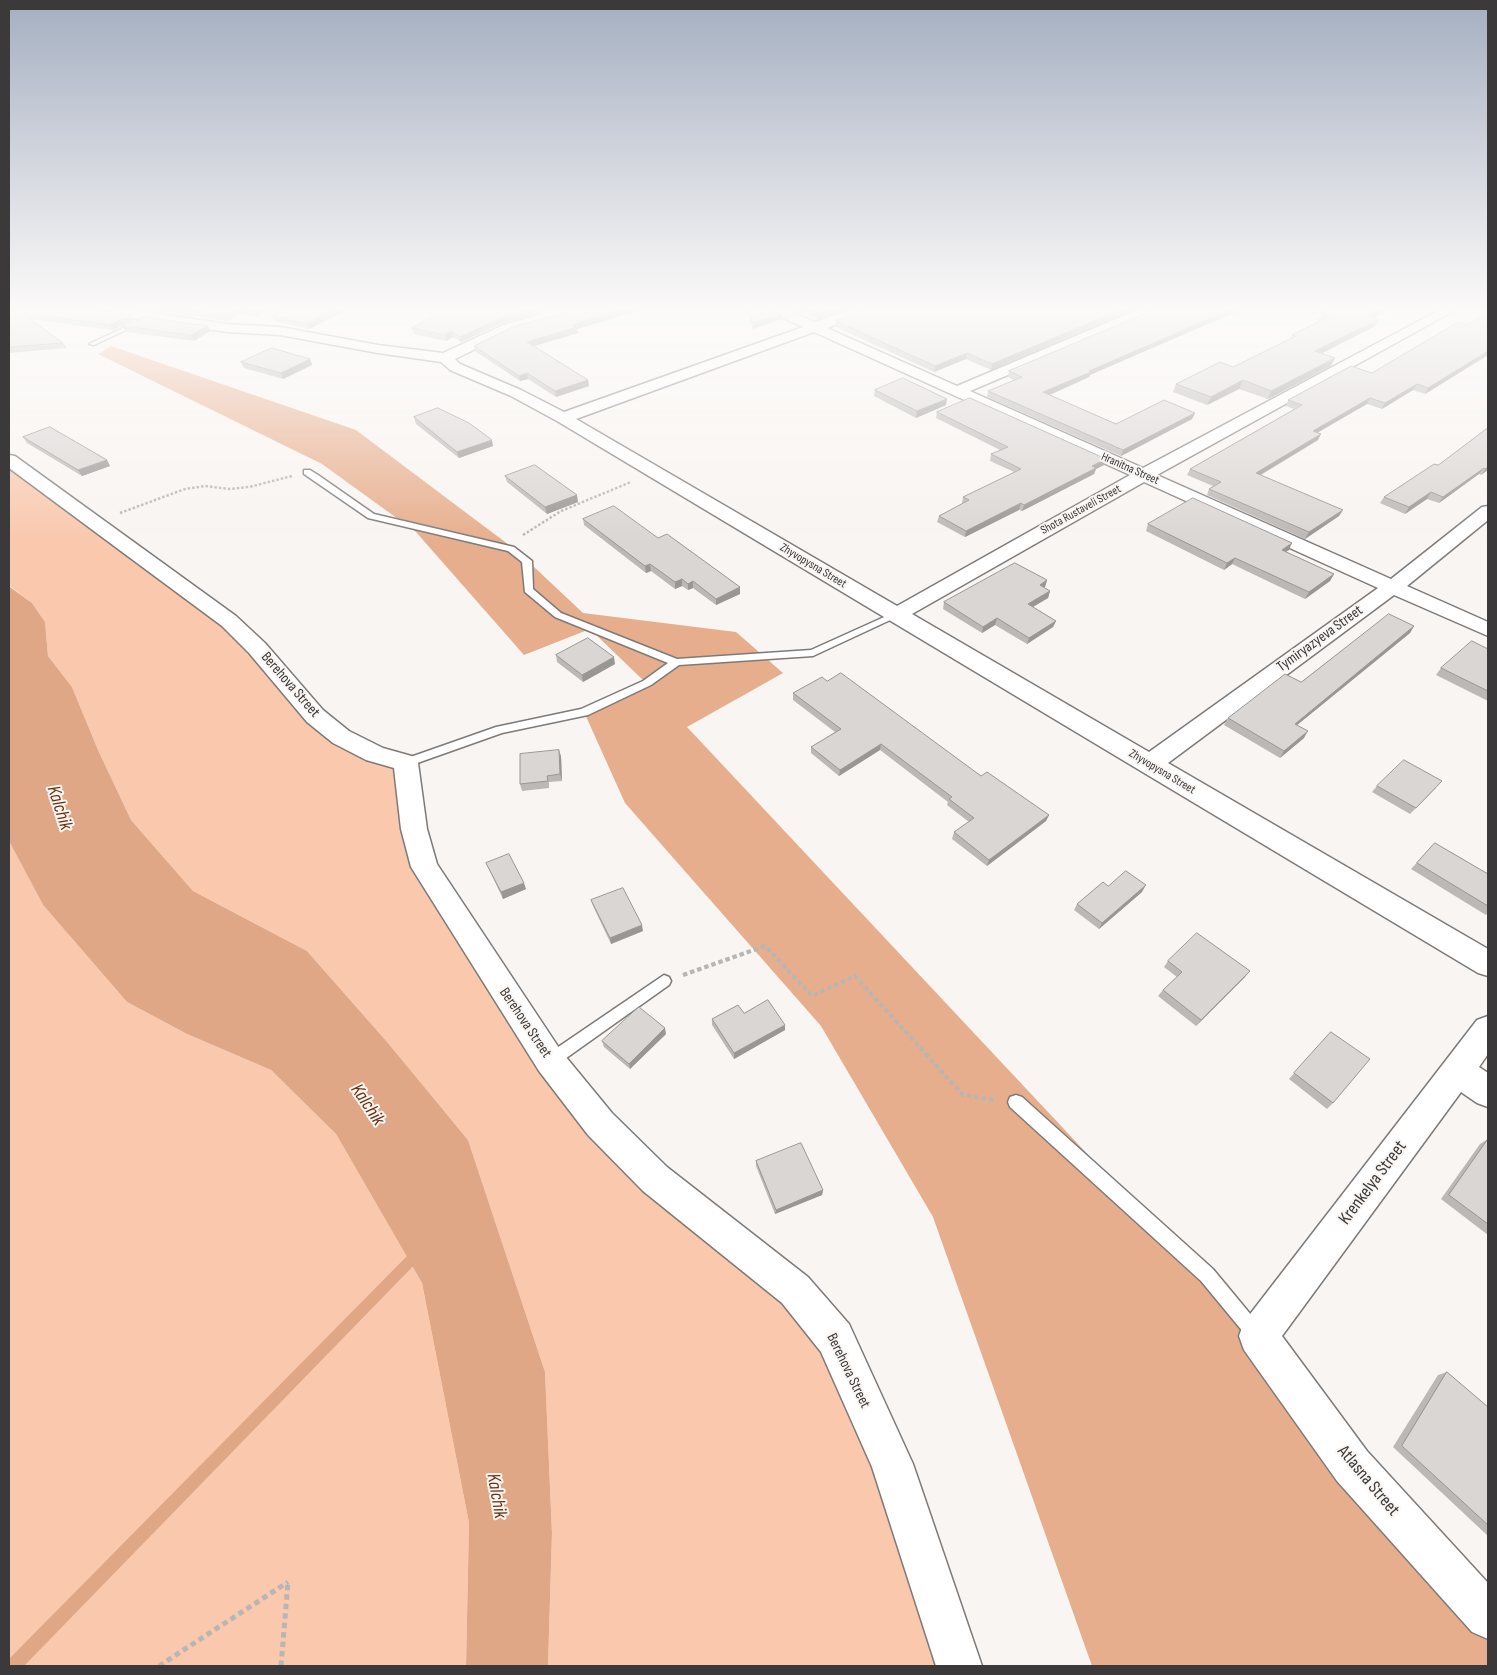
<!DOCTYPE html>
<style>
body{margin:0}
#map{position:relative;width:1497px;height:1675px;overflow:hidden;background:#f9f5f2;font-family:"Sofia Sans Condensed",sans-serif}
canvas{display:block}
.frame{position:absolute;inset:0;border:10px solid #3b3939;pointer-events:none}
</style>
<div id="map">
<canvas width="1497" height="1675"></canvas>
<div class="frame"></div>
</div>
<script>
const c = document.querySelector('canvas').getContext('2d');
c.lineJoin = 'round';
function paint(path, color) {
  c.fillStyle = color;
  c.fill(path, 'evenodd');
}
function stroke(path, color, width, dash) {
  c.strokeStyle = color;
  c.lineWidth = width;
  c.lineCap = dash ? 'butt' : 'round';
  c.setLineDash(dash || []);
  c.stroke(path);
}
function label(font, color, halo, rows, align = 'center') {
  c.font = font + ' "Sofia Sans Condensed",sans-serif';
  c.lineWidth = 4;
  c.setLineDash([]);
  c.textBaseline = 'middle';
  c.strokeStyle = halo;
  c.fillStyle = color;
  for (const [text, x, y, turn = 0] of rows) {
    c.save();
    c.translate(x, y);
    c.rotate((+turn || 0) * Math.PI / 180);
    c.textAlign = isNaN(turn) ? turn : align;
    if (halo) c.strokeText(text, 0, 0);
    c.fillText(text, 0, 0);
    c.restore();
  }
}
paint(new Path2D(`
 M 9,460 L 229,621 L 315,716 L 406,763 L 414,829 L 550,1061 L 795,1290 L 959,1666 L 548,1666 L 552,1533 L 545,1372 L 468,1140 L 388,1043 L 307,951 L 193,891 L 131,820 L 98,750 L 72,687 L 48,656 L 45,622 L 32,603 L 10,586 Z
 M 9,841 L 43,905 L 127,1002 L 187,1034 L 271,1070 L 336,1134 L 422,1283 L 469,1523 L 466,1666 L 9,1666 Z`), '#f9c8ad');
paint(new Path2D(`
 M 111,346 L 356,430 L 517,551 L 583,613 L 736,632 L 783,673 L 687,727 L 1258,1336 L 1352,1466 L 1488,1616 L 1488,1666 L 1092,1666 L 933,1217 L 821,1026 L 625,803 L 584,712 L 646,683 L 590,629 L 524,655 L 416,532 L 322,464 L 98,354 Z`), '#e7ae8d');
paint(new Path2D(`
 M 9,582 L 10,587 L 32,603 L 45,622 L 48,656 L 72,687 L 98,750 L 131,820 L 193,891 L 307,951 L 388,1043 L 468,1140 L 545,1372 L 552,1533 L 548,1666 L 466,1666 L 469,1523 L 422,1283 L 336,1134 L 271,1070 L 187,1034 L 127,1002 L 43,905 L 9,841 Z`), '#e0a786');
paint(new Path2D(`
 M 417,1248 L 421,1250 L 423,1254 L 421,1258 L 24,1666 L 9,1666 L 9,1659 L 413,1250 Z`), '#e0a786');
const lane = new Path2D(`
 M 138,321 L 143,322 L 94,345 L 89,344 Z
 M 304,470 L 310,470 L 318,475 L 374,514 L 514,547 L 532,561 L 533,589 L 561,613 L 677,659 L 811,650 L 893,613 L 899,613 L 901,615 L 813,656 L 679,665 L 651,685 L 588,715 L 502,733 L 406,767 L 402,766 L 400,763 L 402,760 L 496,727 L 581,709 L 643,681 L 668,663 L 555,617 L 525,592 L 522,562 L 508,551 L 368,518 L 304,474 Z
 M 664,975 L 669,977 L 671,981 L 669,985 L 555,1066 L 550,1068 L 545,1066 L 542,1061 L 545,1056 Z
 M 1016,1095 L 1022,1097 L 1213,1269 L 1261,1327 L 1264,1333 L 1261,1339 L 1255,1342 L 1249,1339 L 1201,1281 L 1010,1107 L 1008,1102 L 1010,1097 Z`);
const street = new Path2D(`
 M 83,308 L 118,308 L 227,324 L 280,327 L 378,345 L 443,353 L 503,325 L 545,313 L 535,311 L 534,308 L 566,310 L 568,313 L 566,316 L 513,331 L 455,359 L 460,364 L 521,390 L 564,412 L 803,327 L 767,311 L 766,308 L 783,308 L 815,322 L 855,308 L 874,308 L 873,311 L 827,328 L 957,386 L 1142,308 L 1160,308 L 1159,311 L 970,391 L 1143,468 L 1443,308 L 1459,308 L 1157,475 L 1391,579 L 1482,507 L 1488,506 L 1488,520 L 1407,586 L 1488,622 L 1488,636 L 1394,595 L 1168,763 L 1488,949 L 1488,976 L 1478,973 L 557,421 L 511,396 L 450,370 L 441,362 L 378,353 L 280,335 L 227,332 L 89,312 ZM 814,332 L 1130,475 L 897,606 L 576,419 ZM 1144,482 L 1378,588 L 1149,752 L 912,614 Z
 M 9,455 L 15,456 L 236,616 L 265,643 L 323,710 L 349,731 L 383,748 L 415,757 L 418,763 L 427,829 L 437,864 L 561,1051 L 612,1113 L 667,1167 L 808,1277 L 849,1324 L 913,1464 L 982,1666 L 936,1666 L 872,1467 L 821,1352 L 782,1303 L 643,1191 L 588,1135 L 539,1071 L 411,867 L 401,829 L 394,768 L 366,760 L 333,743 L 307,722 L 249,653 L 222,626 L 9,468 Z
 M 1488,1016 L 1488,1054 L 1479,1067 L 1488,1073 L 1488,1107 L 1477,1103 L 1461,1092 L 1282,1336 L 1367,1451 L 1488,1583 L 1488,1639 L 1472,1632 L 1337,1481 L 1244,1350 L 1239,1336 L 1244,1322 L 1477,1020 Z`);
stroke(lane, '#7e7a78', 3);
stroke(street, '#7e7a78', 3);
stroke(new Path2D(`
 M 120,513 L 185,489 L 205,486 L 230,489 L 249,487 L 292,476
 M 523,535 L 561,511 L 631,482`), '#b9b5b3', 2.5, [2.5, 2]);
stroke(new Path2D(`
 M 683,975 L 765,946 L 812,996 L 855,976 L 963,1095 L 995,1100`), '#b9b5b3', 4, [4.5, 3]);
stroke(new Path2D(`
 M 159,1666 L 288,1582
 M 281,1666 L 288,1582`), '#b9b5b3', 5, [5.5, 4]);
paint(lane, '#fff');
paint(street, '#fff');
paint(new Path2D(`
 M 9,308 L 131,315 L 134,320 L 113,330 L 30,319 L 63,343 L 67,348 L 9,353 Z
 M 134,308 L 271,308 L 256,317 L 241,313 L 228,321 Z
 M 284,308 L 346,308 L 347,310 L 309,329 L 274,321 L 272,316 Z
 M 566,308 L 646,308 L 577,329 L 578,333 L 534,346 L 588,380 L 589,386 L 556,397 L 528,379 L 520,381 L 475,351 L 474,346 L 566,312 L 567,309 Z
 M 746,308 L 769,308 L 781,319 L 753,329 Z
 M 789,308 L 849,308 L 818,319 Z
 M 871,308 L 1137,308 L 991,370 L 966,359 L 934,372 L 836,327 L 836,321 Z
 M 1332,308 L 1392,308 L 1375,317 L 1375,326 L 1322,353 L 1331,366 L 1268,399 L 1239,389 L 1207,405 L 1173,392 L 1176,384 L 1233,367 L 1291,339 L 1292,335 L 1319,321 L 1318,321 L 1322,313 Z
 M 1488,312 L 1488,355 L 1425,394 L 1413,390 L 1382,409 L 1367,404 L 1318,432 L 1318,440 L 1261,475 L 1343,510 L 1339,516 L 1305,539 L 1207,495 L 1209,489 L 1213,486 L 1187,475 L 1190,469 L 1294,409 L 1286,406 L 1288,400 L 1372,373 L 1467,325 Z
 M 537,313 L 502,323 L 461,342 L 453,337 L 446,341 L 414,334 L 412,328 Z
 M 123,326 L 208,326 L 210,331 L 194,341 L 126,332 Z
 M 310,359 L 312,365 L 283,379 L 244,368 L 241,362 Z
 M 1009,371 L 1090,375 L 1089,377 L 1050,395 L 1116,424 L 1195,413 L 1192,419 L 1121,456 L 987,397 L 988,391 L 1014,380 L 1008,377 Z
 M 875,390 L 946,405 L 916,418 L 874,396 Z
 M 937,412 L 1104,465 L 1096,469 L 1094,474 L 1022,511 L 1019,510 L 965,537 L 937,522 L 939,516 L 962,504 L 962,503 L 963,497 L 1014,472 L 990,461 L 991,454 L 1000,450 L 936,418 Z
 M 414,417 L 493,446 L 459,458 L 416,424 Z
 M 1488,428 L 1488,470 L 1481,475 L 1479,474 L 1439,503 L 1427,499 L 1405,514 L 1380,503 L 1384,497 L 1438,465 Z
 M 23,437 L 107,460 L 110,466 L 82,476 L 27,443 Z
 M 505,476 L 578,502 L 547,514 L 507,482 Z
 M 583,519 L 658,538 L 740,587 L 740,594 L 716,605 L 693,588 L 688,590 L 682,586 L 675,589 L 651,571 L 646,573 L 584,525 Z
 M 1148,524 L 1289,550 L 1285,552 L 1334,574 L 1330,581 L 1305,599 L 1232,564 L 1224,570 L 1146,531 Z
 M 1047,580 L 1045,587 L 1044,588 L 1050,591 L 1048,598 L 1033,607 L 1056,621 L 1053,627 L 1027,644 L 995,625 L 982,633 L 943,609 L 944,602 Z
 M 1414,626 L 1410,633 L 1297,725 L 1304,738 L 1280,758 L 1224,725 L 1228,718 Z
 M 1488,649 L 1488,701 L 1436,675 L 1441,668 Z
 M 556,655 L 615,664 L 583,682 L 557,662 Z
 M 827,681 L 981,776 L 1049,815 L 1046,821 L 987,866 L 952,839 L 954,832 L 969,822 L 947,805 L 948,802 L 880,750 L 839,776 L 811,753 L 811,747 L 835,732 L 793,700 L 793,693 Z
 M 561,756 L 562,781 L 549,782 L 549,788 L 522,791 L 520,784 Z
 M 1377,786 L 1436,788 L 1410,814 L 1372,792 Z
 M 1435,843 L 1488,874 L 1488,913 L 1486,915 L 1411,869 Z
 M 486,863 L 526,889 L 503,899 Z
 M 1108,886 L 1142,892 L 1099,929 L 1074,910 L 1077,904 Z
 M 591,900 L 643,931 L 611,944 L 593,906 Z
 M 1168,961 L 1245,977 L 1196,1026 L 1158,996 L 1163,990 L 1177,977 L 1164,967 Z
 M 744,1013 L 785,1030 L 734,1059 L 712,1025 L 712,1019 Z
 M 1331,1032 L 1333,1103 L 1327,1109 L 1289,1079 Z
 M 666,1034 L 630,1069 L 604,1047 L 602,1041 Z
 M 1488,1139 L 1488,1235 L 1441,1199 L 1480,1144 Z
 M 756,1161 L 823,1190 L 822,1195 L 775,1214 L 756,1166 Z
 M 1447,1372 L 1488,1407 L 1488,1536 L 1393,1447 L 1438,1375 Z`), '#bbb8b6');
paint(new Path2D(`
 M 239,308 L 241,313 L 228,321 L 226,315 Z
 M 259,308 L 271,308 L 256,317 L 254,311 Z
 M 338,308 L 346,308 L 347,310 L 309,329 L 307,324 Z
 M 533,308 L 536,308 L 537,313 L 502,323 L 461,342 L 460,337 L 501,318 Z
 M 627,308 L 646,308 L 577,329 L 578,333 L 528,348 L 527,342 L 572,325 Z
 M 833,308 L 849,308 L 818,319 L 818,313 Z
 M 1125,308 L 1137,308 L 991,370 L 992,364 Z
 M 1234,308 L 1245,308 L 1090,375 L 1089,377 L 1042,398 L 1043,392 L 1089,371 Z
 M 1381,308 L 1392,308 L 1364,323 L 1368,315 Z
 M 782,314 L 781,319 L 753,329 L 753,323 Z
 M 131,315 L 134,320 L 113,330 L 110,325 Z
 M 1379,319 L 1375,326 L 1311,359 L 1315,351 Z
 M 208,326 L 210,331 L 194,341 L 191,335 Z
 M 451,331 L 453,337 L 446,341 L 445,335 Z
 M 1488,351 L 1488,355 L 1425,394 L 1428,388 Z
 M 967,353 L 966,359 L 934,372 L 935,366 Z
 M 1335,358 L 1331,366 L 1268,399 L 1271,391 Z
 M 310,359 L 312,365 L 283,379 L 281,373 Z
 M 527,373 L 528,379 L 520,381 L 519,376 Z
 M 588,380 L 589,386 L 556,397 L 555,391 Z
 M 1243,380 L 1239,389 L 1207,405 L 1211,397 Z
 M 1417,384 L 1413,390 L 1382,409 L 1385,403 Z
 M 1370,398 L 1367,404 L 1310,437 L 1313,431 Z
 M 947,399 L 946,405 L 916,418 L 917,411 Z
 M 1195,413 L 1192,419 L 1121,456 L 1123,450 Z
 M 1321,434 L 1318,440 L 1253,479 L 1256,473 Z
 M 492,440 L 493,446 L 459,458 L 457,452 Z
 M 1106,459 L 1104,465 L 1096,469 L 1094,474 L 1022,511 L 1024,505 Z
 M 107,460 L 110,466 L 82,476 L 78,470 Z
 M 1488,467 L 1488,470 L 1481,475 L 1485,469 Z
 M 1484,468 L 1479,474 L 1439,503 L 1443,497 Z
 M 1431,492 L 1427,499 L 1405,514 L 1409,507 Z
 M 577,495 L 578,502 L 547,514 L 545,507 Z
 M 1021,503 L 1019,510 L 965,537 L 966,531 Z
 M 1343,510 L 1339,516 L 1305,539 L 1309,532 Z
 M 1292,543 L 1289,550 L 1278,557 L 1282,550 Z
 M 1235,558 L 1232,564 L 1224,570 L 1227,563 Z
 M 650,564 L 651,571 L 646,573 L 645,566 Z
 M 1334,574 L 1330,581 L 1305,599 L 1309,592 Z
 M 682,579 L 682,586 L 675,589 L 675,582 Z
 M 1047,580 L 1045,587 L 1038,592 L 1040,585 Z
 M 693,581 L 693,588 L 688,590 L 688,584 Z
 M 740,587 L 740,594 L 716,605 L 716,599 Z
 M 1050,591 L 1048,598 L 1026,611 L 1028,604 Z
 M 997,618 L 995,625 L 982,633 L 983,627 Z
 M 1056,621 L 1053,627 L 1027,644 L 1029,638 Z
 M 1414,626 L 1410,633 L 1291,730 L 1295,724 Z
 M 614,657 L 615,664 L 583,682 L 582,675 Z
 M 1308,731 L 1304,738 L 1280,758 L 1284,751 Z
 M 881,744 L 880,750 L 839,776 L 840,770 Z
 M 559,750 L 561,756 L 562,781 L 560,774 Z
 M 1049,815 L 1046,821 L 987,866 L 989,860 Z
 M 524,883 L 526,889 L 503,899 L 501,892 Z
 M 1146,885 L 1142,892 L 1099,929 L 1102,923 Z
 M 642,925 L 643,931 L 611,944 L 610,938 Z
 M 1250,971 L 1245,977 L 1196,1026 L 1201,1020 Z
 M 785,1025 L 785,1030 L 734,1059 L 734,1053 Z
 M 665,1028 L 666,1034 L 630,1069 L 629,1064 Z
 M 823,1190 L 822,1195 L 775,1214 L 776,1210 Z`), '#999694');
const building = new Path2D(`
 M 9,308 L 86,308 L 131,315 L 110,325 L 22,313 L 63,343 L 9,347 Z
 M 173,308 L 238,308 L 226,315 Z
 M 240,308 L 259,308 L 254,311 Z
 M 284,308 L 338,308 L 307,324 L 272,316 Z
 M 446,308 L 534,308 L 501,318 L 460,337 L 451,331 L 445,335 L 412,328 Z
 M 568,308 L 627,308 L 572,325 L 577,327 L 527,342 L 588,380 L 555,391 L 527,373 L 519,376 L 474,346 L 513,327 L 566,312 Z
 M 748,308 L 769,308 L 782,314 L 753,323 Z
 M 804,308 L 833,308 L 818,313 Z
 M 871,308 L 1125,308 L 992,364 L 967,353 L 935,366 L 836,321 Z
 M 1159,308 L 1234,308 L 1089,371 L 1091,372 L 1043,392 L 1116,424 L 1164,400 L 1195,413 L 1123,450 L 988,391 L 1022,377 L 1009,371 Z
 M 1332,308 L 1381,308 L 1368,315 L 1379,319 L 1315,351 L 1335,358 L 1271,391 L 1243,380 L 1211,397 L 1176,384 L 1220,362 L 1233,367 L 1296,336 L 1292,335 L 1330,316 L 1322,313 Z
 M 1488,312 L 1488,351 L 1428,388 L 1417,384 L 1385,403 L 1370,398 L 1313,431 L 1321,434 L 1256,473 L 1343,510 L 1309,532 L 1209,489 L 1221,482 L 1190,469 L 1302,405 L 1288,400 L 1351,366 L 1372,373 L 1458,322 L 1467,325 Z
 M 144,317 L 208,326 L 191,335 L 123,326 Z
 M 272,348 L 310,359 L 281,373 L 241,362 Z
 M 903,378 L 947,399 L 917,411 L 875,390 Z
 M 970,398 L 1106,459 L 1092,466 L 1096,468 L 1024,505 L 1021,503 L 966,531 L 939,516 L 969,500 L 963,497 L 1021,469 L 991,454 L 1008,447 L 937,412 Z
 M 438,408 L 469,423 L 492,440 L 457,452 L 414,417 Z
 M 50,427 L 107,460 L 78,470 L 23,437 Z
 M 1488,428 L 1488,467 L 1485,469 L 1484,468 L 1443,497 L 1431,492 L 1409,507 L 1384,497 L 1434,464 L 1438,465 Z
 M 535,465 L 577,495 L 545,507 L 505,476 Z
 M 1193,498 L 1292,543 L 1282,550 L 1334,574 L 1309,592 L 1235,558 L 1227,563 L 1148,524 Z
 M 614,506 L 658,538 L 667,534 L 740,587 L 716,599 L 693,581 L 688,584 L 682,579 L 675,582 L 650,564 L 645,566 L 583,519 Z
 M 1015,563 L 1047,580 L 1040,585 L 1050,591 L 1028,604 L 1056,621 L 1029,638 L 997,618 L 983,627 L 944,602 Z
 M 1389,614 L 1414,626 L 1295,724 L 1308,731 L 1284,751 L 1228,718 L 1285,674 L 1301,682 Z
 M 588,638 L 614,657 L 582,675 L 556,655 Z
 M 1472,641 L 1488,649 L 1488,691 L 1441,668 Z
 M 841,673 L 981,776 L 987,772 L 1049,815 L 989,860 L 954,832 L 974,818 L 949,799 L 952,797 L 881,744 L 840,770 L 811,747 L 841,729 L 793,693 L 822,677 L 827,681 Z
 M 559,750 L 560,774 L 547,776 L 548,781 L 520,784 L 520,754 Z
 M 1404,760 L 1442,781 L 1416,808 L 1377,786 Z
 M 1435,843 L 1488,874 L 1488,906 L 1417,863 Z
 M 509,854 L 524,883 L 501,892 L 486,863 Z
 M 1126,871 L 1146,885 L 1102,923 L 1077,904 L 1103,882 L 1108,886 Z
 M 623,888 L 642,925 L 610,938 L 591,900 Z
 M 1197,933 L 1250,971 L 1201,1020 L 1163,990 L 1182,972 L 1168,961 Z
 M 768,1000 L 785,1025 L 734,1053 L 712,1019 L 738,1005 L 744,1013 Z
 M 639,1007 L 665,1028 L 629,1064 L 602,1041 Z
 M 1331,1032 L 1370,1059 L 1333,1103 L 1294,1073 Z
 M 1488,1139 L 1488,1224 L 1449,1195 Z
 M 801,1143 L 823,1190 L 776,1210 L 756,1161 Z
 M 1447,1372 L 1488,1407 L 1488,1525 L 1402,1446 Z`);
paint(building, '#dad6d4');
stroke(building, '#999694', 1);
const sky = c.createLinearGradient(0, 0, 0, 543);
sky.addColorStop(0, '#a5afc1');
sky.addColorStop(0.57, '#fcfaf9');
sky.addColorStop(1, '#fcfaf900');
c.fillStyle = sky;
c.fillRect(0, 0, 1497, 543);
label('12px', '#3b3939', '#f9f5f2', [
 ["Hranitna Street",1130,469,24],
 ["Shota Rustaveli Street",1081,510,-29],
 ["Zhyvopysna Street",813,566,31],
 ["Zhyvopysna Street",1162,772,31]
]);
label('15px', '#3b3939', '#f9f5f2', [
 ["Tymiryazyeva Street",1320,639,-36],
 ["Berehova Street",290,685,49],
 ["Berehova Street",525,1023,56],
 ["Berehova Street",848,1371,64]
]);
label('18px', '#3b3939', '#f9f5f2', [
 ["Krenkelya Street",1373,1183,-53],
 ["Atlasna Street",1368,1481,50]
]);
label('italic 19px', '#68330f', '#f9f5f2', [
 ["Kalchik",59,808,72],
 ["Kalchik",367,1105,56],
 ["Kalchik",496,1496,80]
]);
</script>
